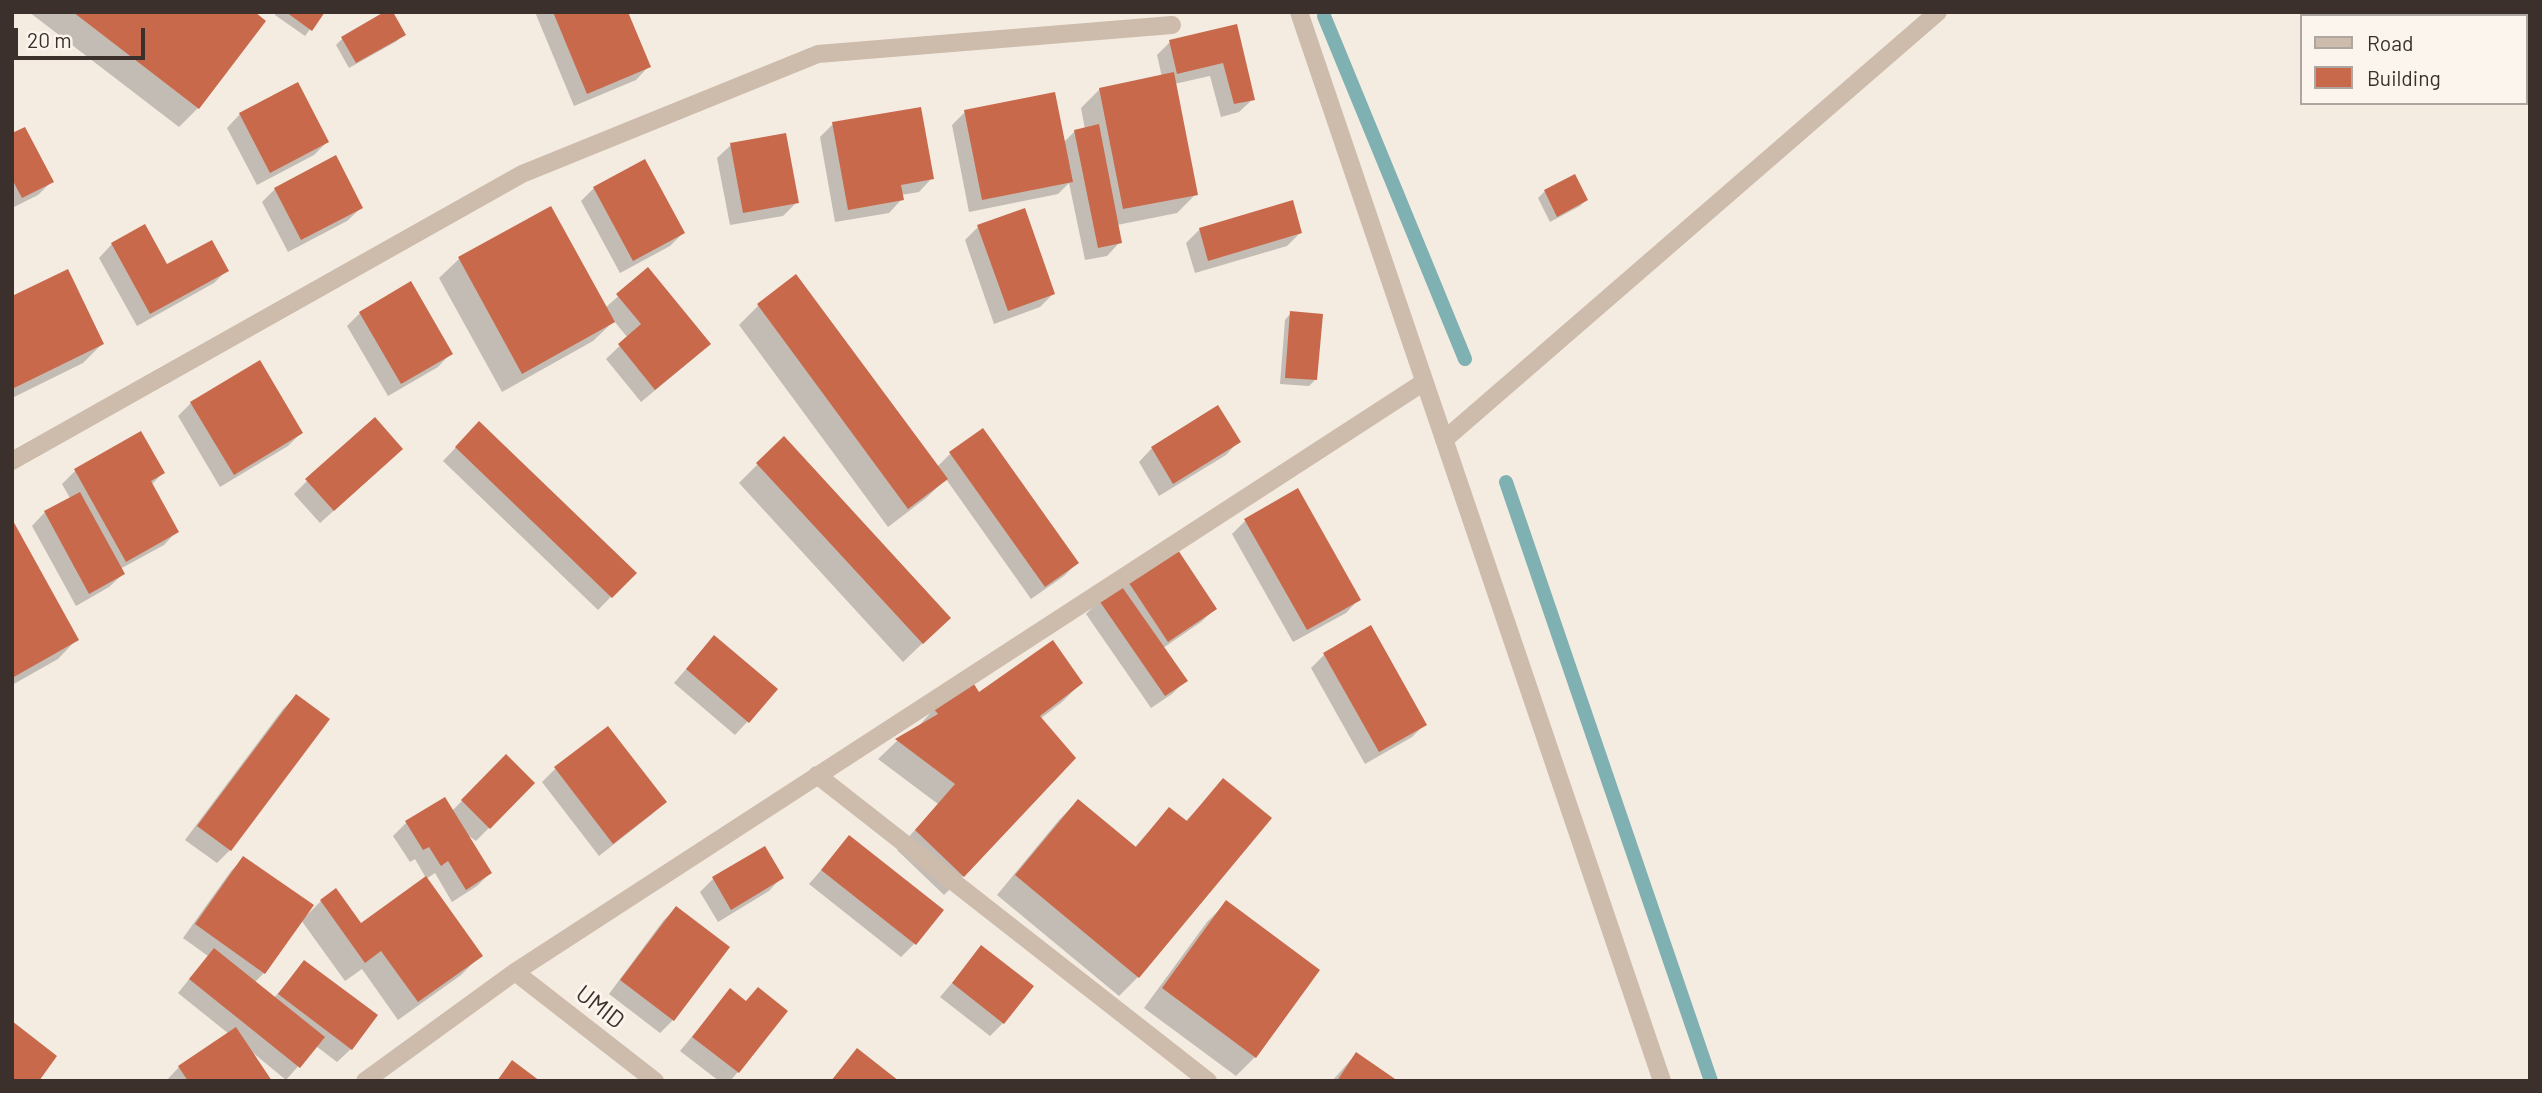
<!DOCTYPE html>
<style>
body{margin:0}
#map{position:relative;width:2542px;height:1093px;overflow:hidden;background:#f4ebe1;font-family:Barlow,sans-serif}
canvas{display:block}
.frame{position:absolute;inset:0;border:14px solid #3b302b;pointer-events:none}
.legend{position:absolute;left:2300px;top:14px;width:228px;height:91px;box-sizing:border-box;background:#fbf5ee;border:2px solid #aea6a0;margin:0;padding:9px 12px;list-style:none;font-size:21px;color:#3b302b}
.legend li{display:flex;align-items:center;gap:14px;height:35px}
.legend b{width:35px;border:2px solid #aea6a0}
.scale{position:absolute;left:14px;top:28px;width:131px;height:32px;box-sizing:border-box;border:4px solid #3b302b;border-top:0;padding-left:9px;font-size:21px;line-height:24px;white-space:nowrap;color:#3b302b;-webkit-text-stroke:5px #fbf5ee;paint-order:stroke}
</style>
<div id="map">
<canvas width="2542" height="1093"></canvas>
<div class="frame"></div>
<ul class="legend">
<li><b style="height:9px;background:#cdbbac"></b>Road</li>
<li><b style="height:19px;background:#c8694b"></b>Building</li>
</ul>
<div class="scale">20 m</div>
</div>
<script>
const c = document.querySelector('canvas').getContext('2d');
c.lineJoin = 'round';
function paint(path, color) {
  c.fillStyle = color;
  c.fill(path, 'evenodd');
}
function stroke(path, color, width, dash) {
  c.strokeStyle = color;
  c.lineWidth = width;
  c.lineCap = dash ? 'butt' : 'round';
  c.setLineDash(dash || []);
  c.stroke(path);
}
function label(font, color, halo, rows, align = 'center') {
  c.font = font + ' Barlow,sans-serif';
  c.lineWidth = 6;
  c.setLineDash([]);
  c.textBaseline = 'middle';
  c.strokeStyle = halo;
  c.fillStyle = color;
  for (const [text, x, y, turn = 0] of rows) {
    c.save();
    c.translate(x, y);
    c.rotate((+turn || 0) * Math.PI / 180);
    c.textAlign = isNaN(turn) ? turn : align;
    if (halo) c.strokeText(text, 0, 0);
    c.fillText(text, 0, 0);
    c.restore();
  }
}
paint(new Path2D(`
 M 29,12 L 252,12 L 264,22 L 198,108 L 179,127 Z
 M 277,12 L 323,12 L 305,36 L 275,15 Z
 M 535,12 L 626,12 L 649,66 L 636,80 L 574,106 Z
 M 1235,26 L 1253,99 L 1239,112 L 1221,117 L 1210,76 L 1174,84 L 1196,194 L 1177,213 L 1117,225 L 1120,242 L 1107,256 L 1085,260 L 1069,183 L 1058,194 L 969,212 L 952,125 L 965,112 L 1064,142 L 1075,131 L 1085,129 L 1081,108 L 1100,89 L 1162,77 L 1157,55 L 1170,42 Z
 M 403,34 L 397,41 L 349,68 L 336,45 L 343,38 Z
 M 240,114 L 327,142 L 314,155 L 257,185 L 227,128 Z
 M 833,124 L 932,178 L 919,192 L 901,195 L 902,199 L 889,213 L 835,222 L 820,137 Z
 M 12,135 L 52,181 L 38,195 L 12,208 Z
 M 731,145 L 797,202 L 783,216 L 730,225 L 717,158 Z
 M 1574,176 L 1586,200 L 1580,206 L 1550,222 L 1538,198 L 1545,191 Z
 M 594,188 L 683,233 L 670,246 L 620,273 L 581,201 Z
 M 275,189 L 361,208 L 347,221 L 288,252 L 262,202 Z
 M 550,208 L 605,308 L 648,270 L 695,357 L 641,402 L 606,359 L 628,338 L 614,321 L 593,341 L 502,392 L 439,278 L 459,259 Z
 M 978,227 L 1053,294 L 1040,307 L 994,324 L 965,240 Z
 M 1200,229 L 1300,233 L 1287,246 L 1195,273 L 1186,243 Z
 M 112,244 L 166,267 L 227,270 L 214,283 L 137,326 L 99,258 Z
 M 796,277 L 937,467 L 950,454 L 982,430 L 1077,563 L 1064,576 L 1031,599 L 946,479 L 926,498 L 888,527 L 739,325 L 758,306 Z
 M 12,298 L 102,344 L 83,363 L 12,398 Z
 M 360,313 L 451,353 L 438,367 L 388,396 L 347,326 Z
 M 1291,313 L 1315,380 L 1309,386 L 1280,384 L 1285,320 Z
 M 191,403 L 301,433 L 288,446 L 220,487 L 178,416 Z
 M 1218,407 L 1239,441 L 1226,455 L 1159,496 L 1139,462 L 1152,448 Z
 M 479,423 L 634,573 L 598,610 L 443,461 Z
 M 388,462 L 320,523 L 294,494 L 307,481 Z
 M 758,464 L 929,637 L 903,662 L 739,483 Z
 M 75,471 L 163,473 L 151,485 L 177,531 L 164,545 L 120,569 L 123,574 L 109,587 L 76,606 L 32,526 L 45,512 L 70,498 L 62,484 Z
 M 1297,490 L 1359,599 L 1346,613 L 1293,642 L 1232,534 L 1245,521 Z
 M 12,523 L 77,639 L 58,659 L 12,685 Z
 M 1129,581 L 1215,609 L 1201,622 L 1163,648 L 1185,681 L 1172,694 L 1151,708 L 1086,614 L 1099,601 Z
 M 1370,628 L 1425,724 L 1412,737 L 1365,764 L 1311,668 L 1324,655 Z
 M 714,637 L 748,721 L 735,735 L 674,683 Z
 M 1081,683 L 1062,702 L 1040,719 L 963,876 L 944,895 L 897,850 L 938,804 L 878,759 L 897,741 L 916,729 L 934,709 L 979,695 Z
 M 296,696 L 230,850 L 217,863 L 185,840 L 283,709 Z
 M 608,728 L 665,802 L 651,815 L 599,856 L 542,782 L 555,769 Z
 M 506,756 L 533,783 L 476,841 L 466,834 L 490,873 L 477,886 L 452,902 L 435,873 L 426,879 L 481,955 L 461,975 L 398,1020 L 362,969 L 345,981 L 301,920 L 264,973 L 254,983 L 274,998 L 304,962 L 351,1049 L 337,1062 L 316,1046 L 286,1080 L 252,1052 L 270,1081 L 166,1081 L 179,1067 L 229,1034 L 178,993 L 208,956 L 183,938 L 231,871 L 244,858 L 305,917 L 321,901 L 360,926 L 426,878 L 415,859 L 410,862 L 393,836 L 407,822 L 452,811 Z
 M 1224,780 L 1138,977 L 1119,996 L 997,895 L 1059,820 L 1078,801 L 1134,848 L 1169,809 L 1185,822 Z
 M 849,838 L 914,944 L 901,957 L 809,884 Z
 M 782,877 L 769,891 L 718,922 L 700,892 L 713,879 Z
 M 1226,903 L 1255,1057 L 1236,1076 L 1144,1008 L 1207,922 Z
 M 676,908 L 673,1020 L 660,1033 L 609,994 L 663,921 Z
 M 982,948 L 1003,1023 L 990,1036 L 940,997 Z
 M 758,989 L 738,1072 L 730,1081 L 719,1081 L 680,1051 L 730,991 L 745,1002 Z
 M 1356,1054 L 1395,1081 L 1332,1081 Z`), '#0003');
stroke(new Path2D(`
 M 1324,16 L 1465,359
 M 1506,482 L 1711,1081`), '#7fb0b2', 14);
paint(new Path2D(`
 M 73,12 L 255,12 L 266,21 L 199,109 Z
 M 286,12 L 325,12 L 312,31 Z
 M 384,12 L 393,12 L 406,35 L 356,63 L 341,37 Z
 M 553,12 L 628,12 L 651,67 L 587,94 Z
 M 1237,24 L 1255,100 L 1234,104 L 1223,63 L 1177,74 L 1169,40 Z
 M 1174,72 L 1198,195 L 1123,209 L 1099,88 Z
 M 298,82 L 329,142 L 270,173 L 239,113 Z
 M 1055,92 L 1073,182 L 982,200 L 964,110 Z
 M 921,107 L 934,179 L 901,185 L 904,200 L 848,210 L 832,122 Z
 M 1099,124 L 1122,243 L 1098,248 L 1074,130 Z
 M 25,127 L 54,182 L 22,198 L 12,179 L 12,133 Z
 M 786,133 L 799,203 L 743,213 L 730,143 Z
 M 336,155 L 363,208 L 301,240 L 274,188 Z
 M 645,159 L 685,233 L 633,261 L 593,187 Z
 M 1575,174 L 1588,200 L 1557,217 L 1544,190 Z
 M 1293,200 L 1302,233 L 1208,261 L 1199,228 Z
 M 551,206 L 615,322 L 522,374 L 458,257 Z
 M 1025,208 L 1055,294 L 1008,311 L 977,225 Z
 M 145,224 L 167,264 L 212,240 L 229,271 L 150,314 L 111,243 Z
 M 648,267 L 711,344 L 655,390 L 618,344 L 641,324 L 616,294 Z
 M 68,269 L 104,344 L 12,389 L 12,296 Z
 M 796,274 L 948,479 L 908,509 L 757,304 Z
 M 411,281 L 453,354 L 401,384 L 359,312 Z
 M 1290,311 L 1323,314 L 1317,380 L 1285,378 Z
 M 260,360 L 303,433 L 234,475 L 190,402 Z
 M 1218,405 L 1241,442 L 1173,484 L 1151,447 Z
 M 375,417 L 403,449 L 334,511 L 305,479 Z
 M 479,421 L 637,573 L 612,598 L 455,447 Z
 M 983,428 L 1079,563 L 1045,587 L 949,452 Z
 M 141,431 L 165,473 L 151,481 L 179,532 L 126,562 L 74,469 Z
 M 784,436 L 951,618 L 923,644 L 756,463 Z
 M 1298,488 L 1361,600 L 1307,630 L 1244,519 Z
 M 80,492 L 125,574 L 89,594 L 44,511 Z
 M 12,519 L 79,640 L 12,678 Z
 M 1176,547 L 1217,609 L 1168,642 L 1127,580 Z
 M 1120,584 L 1188,681 L 1165,696 L 1098,599 Z
 M 1371,625 L 1427,725 L 1379,752 L 1323,653 Z
 M 714,635 L 778,689 L 749,723 L 686,669 Z
 M 1053,640 L 1083,683 L 1040,716 L 1076,758 L 964,877 L 915,830 L 955,784 L 895,739 L 938,714 L 933,708 L 972,681 L 979,692 Z
 M 296,694 L 330,719 L 231,851 L 197,826 Z
 M 608,726 L 667,802 L 613,844 L 554,767 Z
 M 506,754 L 535,783 L 490,829 L 461,800 Z
 M 1223,778 L 1272,818 L 1139,978 L 1015,875 L 1078,799 L 1136,847 L 1169,807 L 1187,821 Z
 M 445,797 L 492,873 L 466,890 L 448,861 L 441,866 L 429,847 L 423,850 L 405,821 Z
 M 849,835 L 944,910 L 916,945 L 821,870 Z
 M 765,846 L 784,878 L 731,910 L 712,877 Z
 M 243,856 L 314,905 L 265,974 L 195,924 Z
 M 426,876 L 483,956 L 418,1002 L 381,951 L 365,963 L 320,900 L 336,888 L 361,923 Z
 M 1226,900 L 1320,970 L 1256,1058 L 1162,988 Z
 M 676,906 L 730,947 L 674,1021 L 620,980 Z
 M 981,945 L 1034,986 L 1004,1024 L 952,983 Z
 M 214,948 L 325,1037 L 300,1068 L 189,979 Z
 M 304,960 L 378,1015 L 352,1050 L 278,994 Z
 M 758,987 L 788,1011 L 739,1073 L 692,1037 L 730,988 L 746,1001 Z
 M 12,1021 L 57,1056 L 39,1081 L 12,1081 Z
 M 236,1027 L 272,1081 L 188,1081 L 178,1066 Z
 M 857,1048 L 899,1081 L 831,1081 Z
 M 1356,1052 L 1398,1081 L 1337,1081 Z
 M 512,1060 L 540,1081 L 497,1081 Z`), '#c8694b');
stroke(new Path2D(`
 M 1299,12 L 1662,1081
 M 1444,440 L 1938,12
 M 12,461 L 522,174 L 818,54 L 1172,25
 M 817,775 L 1208,1081
 M 515,972 L 655,1081
 M 365,1081 L 515,972 L 1424,382`), '#cdbbac', 18);
label('24px', '#3b302b', '#fbf5ee', [
 ["UMID",600,1007,38]
]);
</script>
